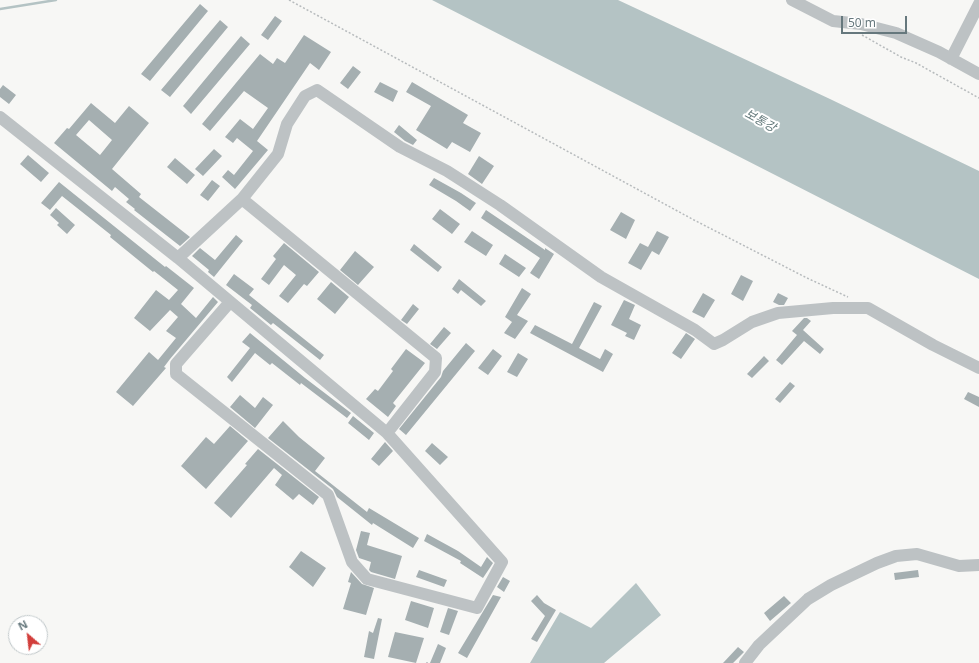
<!DOCTYPE html>
<meta charset="utf-8">
<style>
body{margin:0}
#map{position:relative;width:979px;height:663px;overflow:hidden;background:#f7f7f5;font-family:"Noto Sans",sans-serif}
canvas{display:block}
.north{position:absolute;left:8px;top:615px;width:40px;height:40px;box-sizing:border-box;background:#fff;border:1px solid #c2c9cb;border-radius:50%;rotate:332deg;font-size:11px;font-weight:700;line-height:16px;text-align:center;color:#66787d}
.north::after{content:'';display:block;margin:auto;width:14px;height:18px;background:#d23e3b;clip-path:polygon(50% 0,100% 100%,50% 72%,0 100%)}
.scale{position:absolute;left:841px;top:16px;width:66px;height:18px;box-sizing:border-box;border:2px solid #66787d;border-top:0;padding-left:5px;font-size:12px;line-height:14px;white-space:nowrap;color:#66787d;-webkit-text-stroke:3px #fff;paint-order:stroke}
</style>
<div id="map">
<canvas width="979" height="663"></canvas>
<div class="north">N</div>
<div class="scale">50 m</div>
</div>
<script>
const c = document.querySelector('canvas').getContext('2d');
c.lineJoin = 'round';
function paint(path, color) {
  c.fillStyle = color;
  c.fill(path, 'evenodd');
}
function stroke(path, color, width, dash) {
  c.strokeStyle = color;
  c.lineWidth = width;
  c.lineCap = dash ? 'butt' : 'round';
  c.setLineDash(dash || []);
  c.stroke(path);
}
function label(font, color, halo, rows, align = 'center') {
  c.font = font + ' "Noto Sans","Noto Sans KR",sans-serif';
  c.lineWidth = 4;
  c.setLineDash([]);
  c.textBaseline = 'middle';
  c.strokeStyle = halo;
  c.fillStyle = color;
  for (const [text, x, y, turn = 0] of rows) {
    c.save();
    c.translate(x, y);
    c.rotate((+turn || 0) * Math.PI / 180);
    c.textAlign = isNaN(turn) ? turn : align;
    if (halo) c.strokeText(text, 0, 0);
    c.fillText(text, 0, 0);
    c.restore();
  }
}
paint(new Path2D(`
 M 432,0 L 618,0 L 830,99 L 979,171 L 979,279 Z
 M 636,583 L 661,615 L 604,663 L 530,663 L 560,612 L 591,628 Z`), '#b4c3c4');
stroke(new Path2D(`
 M 0,9 L 56,0`), '#b4c3c4', 2.5);
paint(new Path2D(`
 M 200,4 L 208,11 L 150,81 L 141,74 Z
 M 275,16 L 282,21 L 268,40 L 261,35 Z
 M 220,20 L 228,27 L 170,97 L 161,90 Z
 M 304,35 L 331,52 L 319,70 L 310,63 L 257,141 L 268,150 L 235,189 L 222,177 L 228,170 L 234,175 L 253,151 L 237,138 L 233,143 L 225,137 L 240,119 L 253,129 L 268,108 L 244,91 L 210,131 L 202,124 L 260,54 L 273,64 L 277,58 L 285,63 Z
 M 241,36 L 250,44 L 191,114 L 183,106 Z
 M 353,66 L 361,72 L 348,89 L 340,83 Z
 M 380,82 L 398,91 L 393,102 L 374,92 Z
 M 412,82 L 468,115 L 463,123 L 481,133 L 470,152 L 452,142 L 447,149 L 416,130 L 431,106 L 406,92 Z
 M 3,85 L 16,95 L 9,104 L 0,97 L 0,89 Z
 M 91,103 L 115,123 L 129,106 L 149,123 L 112,169 L 141,194 L 139,197 L 190,237 L 180,246 L 134,210 L 135,209 L 126,202 L 129,199 L 115,187 L 112,191 L 54,143 L 67,128 L 69,129 ZM 89,120 L 112,140 L 100,155 L 76,135 Z
 M 399,125 L 417,140 L 413,145 L 405,141 L 394,132 Z
 M 214,149 L 222,156 L 203,176 L 195,169 Z
 M 28,155 L 49,173 L 41,182 L 20,164 Z
 M 479,156 L 494,166 L 482,184 L 468,174 Z
 M 175,158 L 195,175 L 187,184 L 167,167 Z
 M 434,178 L 461,193 L 476,203 L 470,211 L 456,201 L 429,185 Z
 M 212,180 L 220,186 L 208,201 L 200,195 Z
 M 59,182 L 165,267 L 166,266 L 194,288 L 181,304 L 196,318 L 213,297 L 218,302 L 170,359 L 164,367 L 166,368 L 133,406 L 116,392 L 149,352 L 158,360 L 176,338 L 166,331 L 178,317 L 170,310 L 150,331 L 134,318 L 156,290 L 169,300 L 178,290 L 154,271 L 153,272 L 110,237 L 111,235 L 62,196 L 50,210 L 41,203 Z
 M 56,208 L 75,225 L 67,234 L 57,225 L 59,223 L 50,215 Z
 M 440,209 L 460,224 L 452,234 L 432,219 Z
 M 486,210 L 545,250 L 545,248 L 554,254 L 539,279 L 530,273 L 540,258 L 481,218 Z
 M 621,212 L 635,220 L 626,239 L 610,230 Z
 M 472,231 L 493,245 L 486,256 L 464,242 Z
 M 657,231 L 669,237 L 659,255 L 652,251 L 641,270 L 628,263 L 640,243 L 648,247 Z
 M 236,235 L 243,241 L 214,277 L 208,272 L 209,270 L 192,256 L 200,248 L 215,260 Z
 M 284,243 L 319,272 L 307,286 L 304,284 L 288,303 L 279,296 L 296,275 L 284,265 L 269,285 L 261,279 L 276,259 L 273,256 Z
 M 414,244 L 442,267 L 438,272 L 410,250 Z
 M 355,251 L 374,267 L 358,285 L 340,270 Z
 M 505,254 L 526,268 L 519,277 L 499,264 Z
 M 234,274 L 254,289 L 249,295 L 324,355 L 320,360 L 273,323 L 271,325 L 250,308 L 252,305 L 226,285 Z
 M 741,275 L 753,281 L 743,301 L 731,294 Z
 M 459,279 L 486,301 L 481,306 L 461,290 L 458,294 L 452,289 Z
 M 331,282 L 349,297 L 335,314 L 317,299 Z
 M 522,288 L 531,294 L 517,315 L 528,321 L 515,339 L 504,333 L 512,322 L 505,317 Z
 M 703,293 L 715,300 L 704,318 L 692,312 Z
 M 778,293 L 788,298 L 784,305 L 779,305 L 773,302 Z
 M 624,300 L 635,305 L 629,319 L 641,325 L 634,340 L 625,336 L 627,333 L 611,325 Z
 M 594,302 L 602,306 L 579,348 L 600,359 L 605,349 L 613,354 L 603,372 L 530,333 L 535,325 L 572,344 Z
 M 413,304 L 419,309 L 407,324 L 401,320 Z
 M 804,318 L 807,318 L 811,321 L 803,330 L 824,349 L 820,354 L 804,341 L 782,365 L 776,360 L 797,335 L 792,331 Z
 M 444,327 L 451,333 L 437,349 L 430,344 Z
 M 250,333 L 305,378 L 351,413 L 347,418 L 301,383 L 300,385 L 272,363 L 270,365 L 255,353 L 232,382 L 227,377 L 250,348 L 242,342 Z
 M 686,333 L 695,339 L 681,359 L 672,353 Z
 M 466,343 L 475,351 L 406,435 L 399,429 L 441,377 L 443,371 Z
 M 406,349 L 425,363 L 393,403 L 396,406 L 388,417 L 366,399 L 375,389 L 378,391 L 393,371 L 391,369 Z
 M 493,349 L 502,356 L 488,375 L 478,368 Z
 M 518,353 L 528,359 L 517,377 L 507,372 Z
 M 764,356 L 769,361 L 752,378 L 747,374 Z
 M 790,382 L 795,386 L 780,403 L 775,399 Z
 M 968,392 L 979,397 L 979,407 L 964,399 Z
 M 240,395 L 255,408 L 263,397 L 273,405 L 255,428 L 230,407 Z
 M 353,416 L 374,433 L 369,440 L 348,423 Z
 M 283,421 L 299,437 L 325,458 L 315,471 L 367,512 L 369,508 L 419,538 L 413,548 L 373,523 L 372,525 L 337,497 L 333,489 L 268,438 Z
 M 230,426 L 248,441 L 206,489 L 181,466 L 206,437 L 214,444 Z
 M 385,442 L 393,451 L 379,466 L 371,459 Z
 M 432,443 L 448,457 L 440,465 L 425,451 Z
 M 258,449 L 319,497 L 313,505 L 299,494 L 293,500 L 275,485 L 282,475 L 274,468 L 231,518 L 214,503 L 247,465 L 245,464 Z
 M 361,531 L 370,533 L 367,545 L 402,556 L 395,579 L 371,572 L 369,570 L 371,562 L 359,558 L 356,550 Z
 M 427,534 L 458,551 L 481,567 L 487,557 L 493,563 L 483,578 L 460,563 L 461,561 L 424,541 Z
 M 301,551 L 326,568 L 313,587 L 289,567 Z
 M 419,570 L 447,580 L 444,587 L 416,577 Z
 M 918,570 L 919,577 L 895,580 L 894,573 Z
 M 351,572 L 362,584 L 374,588 L 366,615 L 343,609 L 351,583 L 348,582 Z
 M 503,577 L 510,581 L 504,592 L 497,587 Z
 M 493,595 L 501,597 L 467,658 L 458,653 Z
 M 537,595 L 544,603 L 556,610 L 537,642 L 531,639 L 545,616 L 531,601 Z
 M 784,596 L 791,603 L 770,621 L 764,613 Z
 M 411,601 L 434,608 L 428,628 L 405,620 Z
 M 448,608 L 458,611 L 449,635 L 440,632 Z
 M 378,618 L 382,619 L 374,659 L 364,657 L 369,631 L 373,633 Z
 M 395,632 L 424,638 L 416,663 L 388,657 Z
 M 438,644 L 446,648 L 440,663 L 430,663 Z
 M 738,647 L 744,652 L 733,663 L 723,663 Z`), '#a5afb1');
stroke(new Path2D(`
 M 289,0 L 694,220 L 807,278 L 848,297
 M 862,35 L 901,57 L 916,63 L 979,98
 M 427,663 L 427,662`), '#b7bbbd', 1.5, [2, 2]);
stroke(new Path2D(`
 M 792,0 L 833,21 L 861,24 L 896,33 L 939,52 L 979,74
 M 951,59 L 979,4
 M 0,117 L 178,258 L 387,433 L 502,562 L 477,608 L 367,579 L 352,562 L 328,495 L 176,374 L 176,364 L 230,302
 M 242,199 L 436,358 L 435,372 L 387,433
 M 178,258 L 242,199 L 278,154 L 287,124 L 305,96 L 317,90 L 400,147 L 447,171 L 500,205 L 601,277 L 695,330 L 714,344 L 723,340 L 752,322 L 778,313 L 833,308 L 868,308 L 933,345 L 979,368
 M 745,663 L 759,645 L 808,599 L 831,585 L 877,563 L 896,556 L 917,554 L 959,566 L 979,565`), '#bdc2c4', 12);
label('italic 12px', '#607678', '#fff', [
 ["보통강",760,121,29]
]);
</script>
